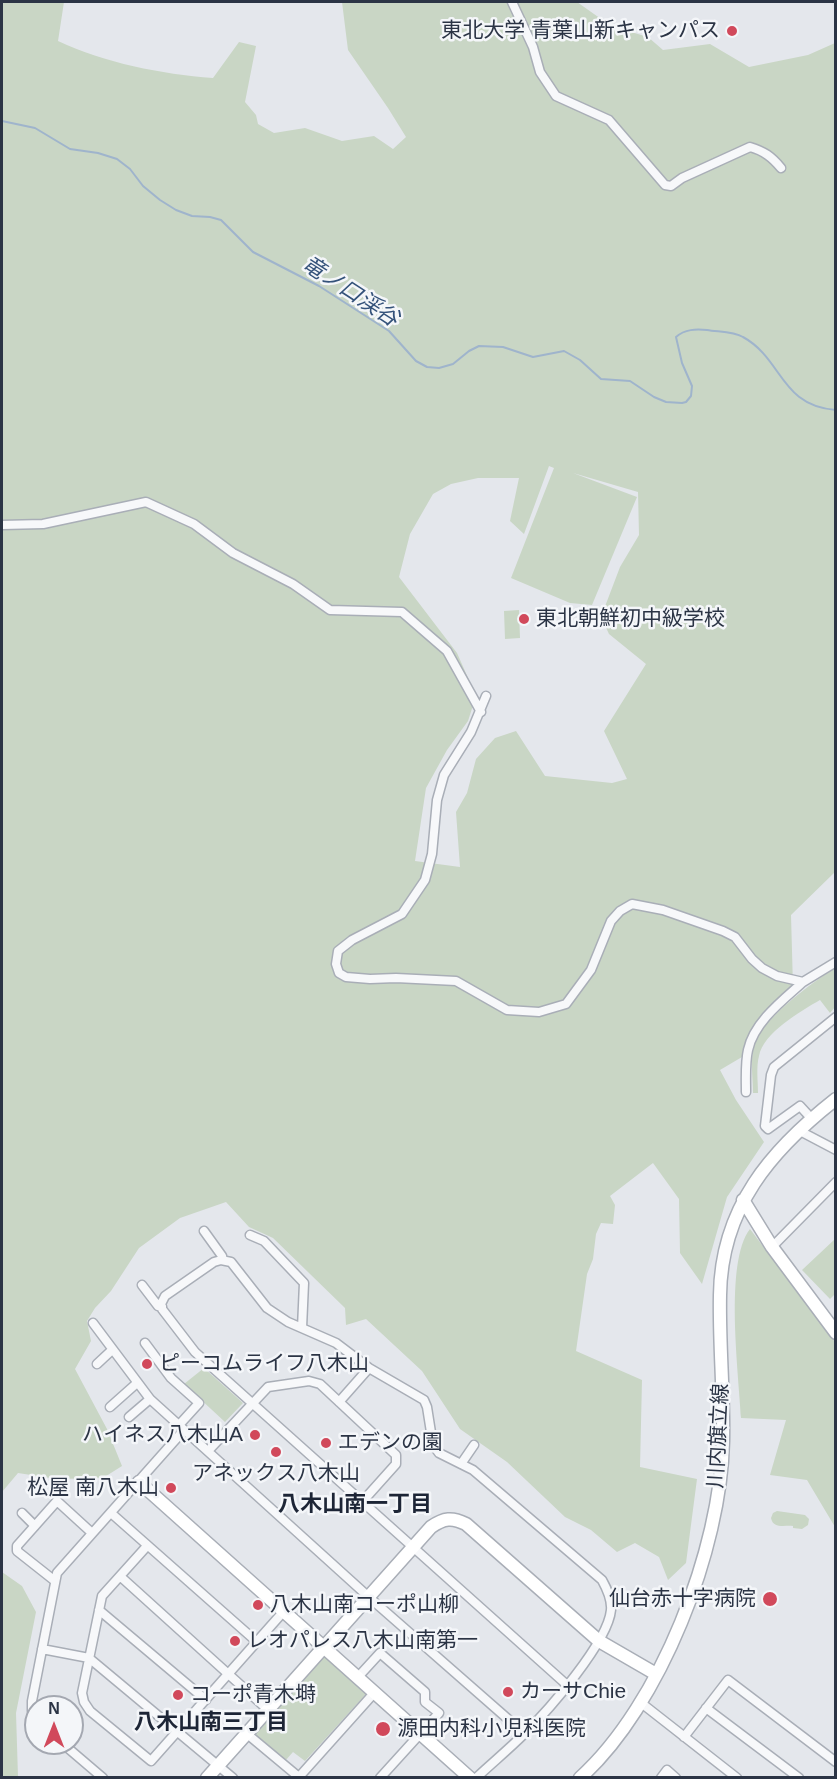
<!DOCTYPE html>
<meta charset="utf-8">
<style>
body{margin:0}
#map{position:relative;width:837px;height:1779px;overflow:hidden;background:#e4e7ec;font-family:Helvetica,sans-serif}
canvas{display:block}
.frame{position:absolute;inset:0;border:3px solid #2b3445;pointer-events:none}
.north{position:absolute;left:24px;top:1695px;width:60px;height:60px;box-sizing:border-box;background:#f4f6f9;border:2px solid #a4a8b1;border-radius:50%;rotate:0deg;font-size:16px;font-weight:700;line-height:24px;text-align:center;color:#2b3445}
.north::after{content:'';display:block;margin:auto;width:21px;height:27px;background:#d1495b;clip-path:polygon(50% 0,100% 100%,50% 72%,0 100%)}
</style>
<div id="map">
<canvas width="837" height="1779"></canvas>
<div class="frame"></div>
<div class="north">N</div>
</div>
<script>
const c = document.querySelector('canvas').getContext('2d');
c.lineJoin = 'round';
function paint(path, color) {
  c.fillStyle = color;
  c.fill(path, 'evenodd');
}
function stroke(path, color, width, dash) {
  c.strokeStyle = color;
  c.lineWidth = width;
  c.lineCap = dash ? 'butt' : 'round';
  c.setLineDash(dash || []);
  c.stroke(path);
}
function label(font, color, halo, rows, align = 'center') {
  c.font = font + ' Helvetica,"Noto Sans JP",sans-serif';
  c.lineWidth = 5;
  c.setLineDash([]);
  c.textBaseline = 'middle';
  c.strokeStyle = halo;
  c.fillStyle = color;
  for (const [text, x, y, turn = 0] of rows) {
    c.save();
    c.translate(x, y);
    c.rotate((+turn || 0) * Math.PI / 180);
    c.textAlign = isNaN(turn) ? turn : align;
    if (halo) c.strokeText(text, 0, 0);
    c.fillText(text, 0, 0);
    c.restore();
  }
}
paint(new Path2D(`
 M 2,2 L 64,2 L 58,41 C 105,63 161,74 213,78 L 239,42 L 256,46 L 245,102 L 256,115 L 258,124 L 274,133 L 305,128 L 342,141 L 374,136 L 393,149 L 406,137 L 388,108 L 348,50 L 342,2 L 577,2 L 611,26 L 648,37 L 663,50 L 710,44 L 749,67 L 808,55 L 835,43 L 835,872 L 791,915 L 793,987 C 772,1008 747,1026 742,1057 L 720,1070 L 736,1100 L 764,1142 L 727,1197 L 702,1284 L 680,1253 L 679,1199 L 653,1163 L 610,1196 L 615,1205 L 613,1224 L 601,1223 L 596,1234 L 593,1259 L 587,1274 L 576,1351 L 642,1380 L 640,1467 L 697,1479 L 686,1563 L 668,1580 L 659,1557 L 635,1543 L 617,1552 L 591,1530 L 565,1517 L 507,1462 L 460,1429 L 422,1371 L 366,1319 L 346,1325 L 345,1308 L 273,1238 L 249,1227 L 226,1202 L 180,1218 L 139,1248 L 111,1291 L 95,1308 L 87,1321 L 91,1341 L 75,1369 L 107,1429 L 122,1466 L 103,1478 L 57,1479 L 18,1473 L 2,1492 ZM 549,466 L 554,468 L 511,578 L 570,603 L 592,605 L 637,497 L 573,473 L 638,492 L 639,535 L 620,567 L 601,617 L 609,634 L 646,664 L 604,731 L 627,779 L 612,783 L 545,776 L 516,731 L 495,738 L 476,759 L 467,793 L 456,812 L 460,867 L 415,861 L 426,788 L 447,750 L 468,721 L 476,696 L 457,653 L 399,577 L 410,534 L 433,494 L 451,484 L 478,478 L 519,478 L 510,521 L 524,534 Z
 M 519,610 L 520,638 L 505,639 L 504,611 Z
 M 835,968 L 835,1007 L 830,1013 L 820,1000 C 801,1011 763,1033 759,1056 C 756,1067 758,1081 758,1093 L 753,1093 C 753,1077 750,1061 754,1046 C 762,1018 812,983 835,968 Z
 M 750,1229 L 835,1342 L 835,1527 L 807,1480 L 770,1475 L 786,1420 L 741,1418 C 739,1374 724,1262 750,1229 Z
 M 835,1239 L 835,1294 L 830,1299 L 802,1270 Z
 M 204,1368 L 243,1403 L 225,1422 L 184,1384 Z
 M 777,1511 L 805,1515 L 809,1519 L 808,1525 L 802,1529 L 793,1528 L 793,1526 C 784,1525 773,1529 771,1518 L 773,1513 Z
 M 2,1572 L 22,1586 L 36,1612 L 16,1713 L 18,1777 L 2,1777 Z
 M 323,1658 L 328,1658 L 367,1693 L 305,1761 L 293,1752 L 285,1761 L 254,1734 Z`), '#c9d6c5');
stroke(new Path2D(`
 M 2,121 L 35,128 L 70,149 L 98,153 L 117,159 L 130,169 L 143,186 L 160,200 L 176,210 L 192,216 L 210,217 L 221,220 L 253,252 L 319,286 L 389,331 L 416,361 L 427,367 L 439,368 L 453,364 L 469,351 L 479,346 L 503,347 L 533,357 L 564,351 L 580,360 L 601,379 L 630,381 L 654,397 L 666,402 L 682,403 L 686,402 L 691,396 L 692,386 L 682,363 L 676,337 C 685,329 696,329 707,330 C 718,332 733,331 743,337 C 783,359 780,406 836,410`), '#9fb4cc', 2);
const street = new Path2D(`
 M 512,2 L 533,47 L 540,72 L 556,96 L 609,120 L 665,185 L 671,186 L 682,178 L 750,147 C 764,151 772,157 781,168
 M 2,525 L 43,524 L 146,502 L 194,524 L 233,553 L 293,584 L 330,610 L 402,612 L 447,651 L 481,712
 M 486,696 L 471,732 L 444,775 L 437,800 L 432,854 L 425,880 L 402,914 L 352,940 L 338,951 L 336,964 L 339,973 L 346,977 L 370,979 L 396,978 L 456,981 L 507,1010 L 539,1012 L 566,1004 L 591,970 L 611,921 L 620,911 L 632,904 L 663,910 L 723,931 L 735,937 L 752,959 L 762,968 L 777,976 L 803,982 L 836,962
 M 746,1092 C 746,1079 745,1063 748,1050 C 754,1022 783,1000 803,982
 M 811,1118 L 800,1106 L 768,1129 L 765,1126 L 771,1075 L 774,1067 L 836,1017
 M 798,1130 L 836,1150
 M 204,1231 L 222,1256 L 223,1260
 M 250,1235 L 264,1241 L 304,1283 L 302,1328
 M 772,1247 L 836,1182
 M 142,1285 L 158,1306 L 162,1307
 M 93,1323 L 150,1399 L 371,1599 L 525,1734
 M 145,1343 L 171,1378 L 199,1403 L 179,1425
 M 97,1364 L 112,1350
 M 339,1402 L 369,1368
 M 110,1407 L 137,1383
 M 129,1417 L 150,1399
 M 208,1451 L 268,1387 L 309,1381 L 320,1384 L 396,1455 L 396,1464 L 362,1502
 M 461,1464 L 474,1445
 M 22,1513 L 35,1526
 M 111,1513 L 257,1642
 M 147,1546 L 102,1596 L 82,1693 L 84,1702 L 90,1711 L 151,1761 L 284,1611
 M 121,1577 L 267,1709
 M 55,1581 L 17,1551 L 17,1546 L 57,1501 L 92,1533
 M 99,1610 L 206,1700
 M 42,1649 L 89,1658 L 233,1778
 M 358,1677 L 380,1653 L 425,1692 L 425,1702 L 439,1713 L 380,1778
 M 640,1702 L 737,1778
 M 706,1708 L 799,1778
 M 36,1719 L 32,1711 L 32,1701 L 57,1573 L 184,1430
 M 246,1733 L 300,1778
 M 684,1737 L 728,1680 L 836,1762
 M 62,1743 L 103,1778
 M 299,1777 L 375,1692
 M 476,1778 C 492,1763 509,1749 524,1734 C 548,1711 608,1642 611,1610 C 612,1599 607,1589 602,1580 L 473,1470 L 439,1453 L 433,1445 L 427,1407 L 424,1400 L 369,1368 L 336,1343 L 288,1322 L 267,1308 L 231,1262 L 221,1260 L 214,1262 L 165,1296 L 161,1304 L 162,1309 L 195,1352 L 567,1685
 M 661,1778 L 667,1770 L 676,1778`);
const secondary = new Path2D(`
 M 743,1200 L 772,1247 L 836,1333
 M 139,1482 L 470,1778
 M 207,1778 L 431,1527 C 444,1518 452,1517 466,1524 L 599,1641 L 656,1674
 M 580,1778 C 661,1705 721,1548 723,1441 C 724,1392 719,1344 720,1295 C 721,1208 771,1150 836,1099`);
stroke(street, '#a9aeb7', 11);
stroke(secondary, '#a9aeb7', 15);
stroke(street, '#f7f8fa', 8);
stroke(secondary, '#fff', 12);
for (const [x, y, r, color] of [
 [732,31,6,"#d1495b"],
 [524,619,6,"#d1495b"],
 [147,1364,6,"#d1495b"],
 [255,1435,6,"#d1495b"],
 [326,1443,6,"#d1495b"],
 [276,1452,6,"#d1495b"],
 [171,1488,6,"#d1495b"],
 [770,1599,8,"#d1495b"],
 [258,1605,6,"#d1495b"],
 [235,1641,6,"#d1495b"],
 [508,1692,6,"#d1495b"],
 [178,1695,6,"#d1495b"],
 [383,1729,8,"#d1495b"]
]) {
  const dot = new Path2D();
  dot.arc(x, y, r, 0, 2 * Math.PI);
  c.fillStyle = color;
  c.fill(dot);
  stroke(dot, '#f4f6f9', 2);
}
label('21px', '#2b3445', '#f4f6f9', [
 ["東北大学 青葉山新キャンパス",720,31,"right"],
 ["東北朝鮮初中級学校",536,619],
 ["ピーコムライフ八木山",159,1364],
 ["ハイネス八木山A",243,1435,"right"],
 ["エデンの園",338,1443],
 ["アネックス八木山",276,1474,"center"],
 ["松屋 南八木山",159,1488,"right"],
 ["仙台赤十字病院",756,1599,"right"],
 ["八木山南コーポ山柳",270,1605],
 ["レオパレス八木山南第一",247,1641],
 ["カーサChie",520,1692],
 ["コーポ青木塒",190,1695],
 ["源田内科小児科医院",397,1729]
], 'left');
label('21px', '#2b3445', '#f4f6f9', [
 ["川内旗立線",719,1436,-87]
]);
label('italic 22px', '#34527a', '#f4f6f9', [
 ["竜ノ口渓谷",350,292,33]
]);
label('bold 22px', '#1d2536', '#f4f6f9', [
 ["八木山南一丁目",355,1505],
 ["八木山南三丁目",211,1723]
]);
</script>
